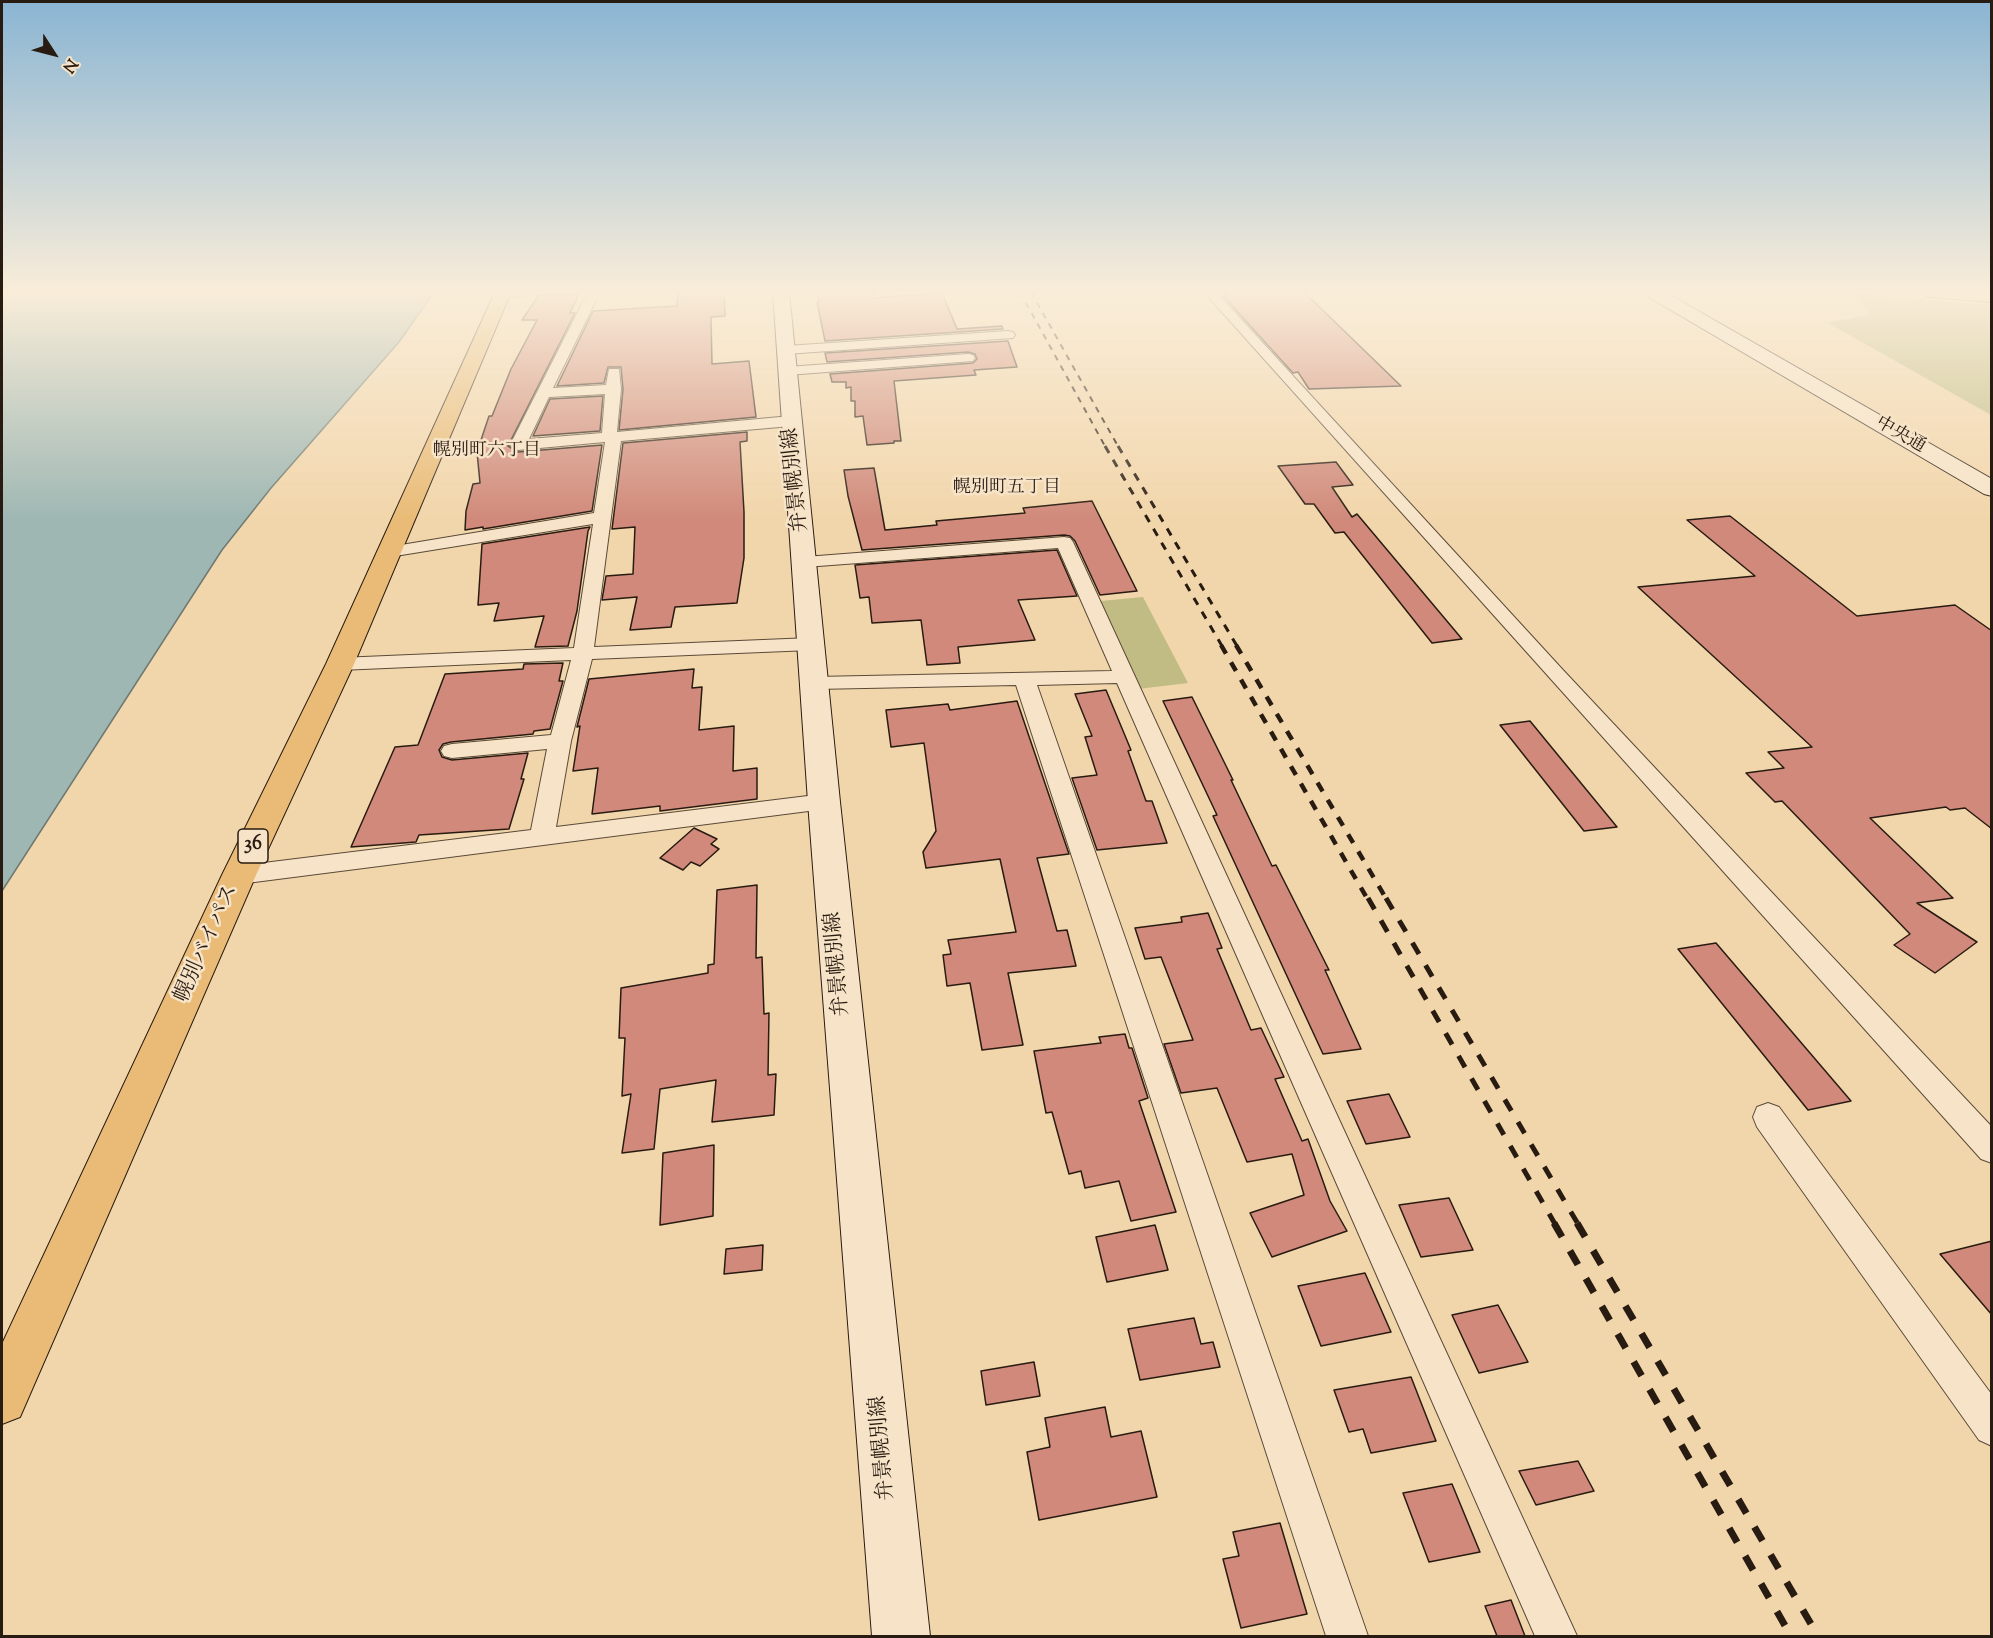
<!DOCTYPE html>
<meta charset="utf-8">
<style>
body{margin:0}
#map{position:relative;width:1993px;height:1638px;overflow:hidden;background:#f2d6ab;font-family:"Sorts Mill Goudy",serif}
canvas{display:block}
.frame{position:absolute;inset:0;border:3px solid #281b11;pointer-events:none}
.north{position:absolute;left:24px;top:24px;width:60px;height:60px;-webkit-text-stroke:4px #f7e4c8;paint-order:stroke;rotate:126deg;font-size:16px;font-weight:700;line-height:24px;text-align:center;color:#281b11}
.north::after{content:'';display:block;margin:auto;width:21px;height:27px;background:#281b11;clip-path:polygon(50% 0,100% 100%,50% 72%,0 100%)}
</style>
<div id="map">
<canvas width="1993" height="1638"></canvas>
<div class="frame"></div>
<div class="north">N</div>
</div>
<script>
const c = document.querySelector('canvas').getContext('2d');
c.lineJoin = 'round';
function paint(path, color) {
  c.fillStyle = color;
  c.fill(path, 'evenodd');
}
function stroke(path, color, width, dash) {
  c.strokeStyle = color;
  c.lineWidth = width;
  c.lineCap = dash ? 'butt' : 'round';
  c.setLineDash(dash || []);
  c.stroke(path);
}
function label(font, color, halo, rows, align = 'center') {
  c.font = font + ' "Sorts Mill Goudy","Noto Serif JP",serif';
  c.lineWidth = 5;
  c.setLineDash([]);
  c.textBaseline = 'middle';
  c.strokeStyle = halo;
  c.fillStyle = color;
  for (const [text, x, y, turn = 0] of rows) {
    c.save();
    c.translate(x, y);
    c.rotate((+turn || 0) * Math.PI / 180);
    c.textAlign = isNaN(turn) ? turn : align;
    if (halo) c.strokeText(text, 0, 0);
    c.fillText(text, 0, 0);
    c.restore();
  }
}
paint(new Path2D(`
 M 1852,293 L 1991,305 L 1991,415 L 1828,323 L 1871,314 Z
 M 1143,597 L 1188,683 L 1138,689 L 1101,601 Z`), '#c0bc84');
const water = new Path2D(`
 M 2,292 L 434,292 L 399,342 L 271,488 L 222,550 L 2,891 Z`);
paint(water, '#9eb7b3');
stroke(water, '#6f7972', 1.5);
const building = new Path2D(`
 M 678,292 L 724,292 L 725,316 L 711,317 L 712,364 L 749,361 L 756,417 L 619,430 L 623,389 L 621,367 L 608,367 L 604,383 L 557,386 L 593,311 L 677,306 Z
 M 817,292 L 873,292 L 875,298 L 942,293 L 957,329 L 1002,326 L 1003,329 L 825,341 L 817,302 L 819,302 Z
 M 1223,292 L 1304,292 L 1401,386 L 1309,389 L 1298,372 L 1293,373 L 1223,296 L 1227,296 Z
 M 579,294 L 570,313 L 575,313 L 508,446 L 518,452 L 602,445 L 592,511 L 483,529 L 483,527 L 465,530 L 466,511 L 473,484 L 480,483 L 477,452 L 489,416 L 492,416 L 511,369 L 537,320 L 522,320 L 539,295 Z
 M 1008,341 L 1017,367 L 974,370 L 976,375 L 894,381 L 901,441 L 894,441 L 894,443 L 867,445 L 863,416 L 855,417 L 855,401 L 851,401 L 851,387 L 846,388 L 846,382 L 832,382 L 830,374 L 973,363 L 977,359 L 975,354 L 968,352 L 827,362 L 825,353 Z
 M 603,396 L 600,431 L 533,436 L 550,399 Z
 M 747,432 L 747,441 L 740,442 L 744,512 L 744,558 L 737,603 L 675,607 L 671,627 L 630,630 L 637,597 L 602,600 L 606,576 L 633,574 L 635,527 L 612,529 L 623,443 Z
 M 1336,462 L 1353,485 L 1332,487 L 1352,517 L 1357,514 L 1462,639 L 1432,643 L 1344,532 L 1335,533 L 1314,504 L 1305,504 L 1278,466 Z
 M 874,468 L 885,530 L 937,525 L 936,521 L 1025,513 L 1023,508 L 1092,501 L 1137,591 L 1100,595 L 1075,541 L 1070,536 L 1064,535 L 862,550 L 848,496 L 844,470 Z
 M 1730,516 L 1857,616 L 1955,605 L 1992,631 L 1992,829 L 1965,808 L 1950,810 L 1946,807 L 1870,818 L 1953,898 L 1917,903 L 1977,942 L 1935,973 L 1894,945 L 1910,934 L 1782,801 L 1775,802 L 1746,773 L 1784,768 L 1768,752 L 1812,747 L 1638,587 L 1755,576 L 1687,520 Z
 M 590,527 L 588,531 L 577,611 L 568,646 L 535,647 L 544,616 L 494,621 L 499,603 L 478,605 L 482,544 Z
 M 1057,550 L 1077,596 L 1018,600 L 1035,640 L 958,647 L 960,663 L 927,665 L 921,620 L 872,623 L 869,597 L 860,598 L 855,565 Z
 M 563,663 L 559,681 L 563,681 L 550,729 L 534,731 L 533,734 L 451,742 L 443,744 L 439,750 L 442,757 L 452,760 L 528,753 L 521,779 L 524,779 L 509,829 L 419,835 L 416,842 L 351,847 L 395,747 L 418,745 L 445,674 L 523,669 L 524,664 Z
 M 694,669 L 692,688 L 702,687 L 699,730 L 734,726 L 733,771 L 757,768 L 757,799 L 660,811 L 660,806 L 592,814 L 598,768 L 573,771 L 580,726 L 577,727 L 589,679 Z
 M 1106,690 L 1131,750 L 1128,751 L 1146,801 L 1152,801 L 1167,843 L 1097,850 L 1072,778 L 1097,775 L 1085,737 L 1092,736 L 1075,694 Z
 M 1192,697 L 1233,780 L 1231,780 L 1272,866 L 1276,865 L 1329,970 L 1325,970 L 1361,1049 L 1323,1054 L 1213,816 L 1217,815 L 1163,701 Z
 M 1017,701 L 1069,854 L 1037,858 L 1057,931 L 1067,930 L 1076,966 L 1008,973 L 1023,1045 L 982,1050 L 970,983 L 947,986 L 943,955 L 951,954 L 948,940 L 1016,932 L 1000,859 L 926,868 L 923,852 L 936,831 L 924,743 L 891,747 L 886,710 L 948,704 L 950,710 Z
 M 1530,721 L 1617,827 L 1584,831 L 1500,725 Z
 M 694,828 L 717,839 L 711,844 L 719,849 L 700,866 L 691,862 L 683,870 L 660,858 Z
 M 757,885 L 756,958 L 762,957 L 764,1014 L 769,1013 L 768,1075 L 776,1074 L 774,1115 L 712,1122 L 716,1080 L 660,1089 L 654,1149 L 622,1153 L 631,1094 L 622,1096 L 625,1038 L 619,1038 L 621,988 L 708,973 L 708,965 L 714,964 L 717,890 Z
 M 1208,913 L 1222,948 L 1217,949 L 1251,1030 L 1261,1028 L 1284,1077 L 1275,1079 L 1302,1141 L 1308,1139 L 1330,1201 L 1347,1231 L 1272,1257 L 1250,1213 L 1304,1195 L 1292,1154 L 1247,1162 L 1217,1088 L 1181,1093 L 1164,1044 L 1193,1040 L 1161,957 L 1145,959 L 1135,928 L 1182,922 L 1181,917 Z
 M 1716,943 L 1851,1101 L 1808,1110 L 1678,949 Z
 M 1125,1034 L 1129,1048 L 1132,1048 L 1148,1098 L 1139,1101 L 1176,1212 L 1131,1221 L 1119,1181 L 1085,1188 L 1081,1171 L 1069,1174 L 1052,1112 L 1046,1113 L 1034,1051 L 1101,1043 L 1099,1037 Z
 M 1389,1094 L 1410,1137 L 1366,1144 L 1347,1101 Z
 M 714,1145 L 713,1216 L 660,1225 L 663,1153 Z
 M 1449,1198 L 1473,1250 L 1421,1257 L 1399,1205 Z
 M 1155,1225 L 1168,1270 L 1107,1282 L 1096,1237 Z
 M 1992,1241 L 1992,1315 L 1940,1254 Z
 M 763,1245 L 762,1270 L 724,1274 L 726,1249 Z
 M 1365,1273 L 1391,1332 L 1321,1346 L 1298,1286 Z
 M 1498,1305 L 1528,1362 L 1479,1373 L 1452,1315 Z
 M 1194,1318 L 1201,1344 L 1213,1342 L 1220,1367 L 1140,1380 L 1128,1329 Z
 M 1034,1362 L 1040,1396 L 986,1405 L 981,1371 Z
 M 1411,1377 L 1436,1441 L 1371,1453 L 1363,1429 L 1349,1432 L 1334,1390 Z
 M 1105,1407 L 1111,1437 L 1141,1431 L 1157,1497 L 1039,1520 L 1027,1452 L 1050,1447 L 1045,1418 Z
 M 1578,1461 L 1594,1491 L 1536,1505 L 1519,1471 Z
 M 1452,1484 L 1480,1552 L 1429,1562 L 1403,1493 Z
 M 1280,1523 L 1307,1614 L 1241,1628 L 1223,1559 L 1239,1556 L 1233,1532 Z
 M 1511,1600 L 1525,1636 L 1497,1636 L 1485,1606 Z`);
paint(building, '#d0897a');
stroke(building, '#281b11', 1.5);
const street = new Path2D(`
 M 497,292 L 534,292 C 526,298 508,298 498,296 Z
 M 588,292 L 600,292 L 553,388 L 606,385 L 609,369 L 619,369 L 621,389 L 617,432 L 791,416 L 799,421 L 791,426 L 621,441 L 594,647 L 811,638 L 818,640 L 821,644 L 818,648 L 811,650 L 592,659 L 571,741 L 556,827 L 824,794 L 832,796 L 836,802 L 832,808 L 239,884 L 230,882 L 226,875 L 230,868 L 239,866 L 531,830 L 547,749 L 452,758 L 444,756 L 441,751 L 444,746 L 452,744 L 551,735 L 571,660 L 340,670 L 333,668 L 330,664 L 333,660 L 340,658 L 574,648 L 593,524 L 389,557 L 383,556 L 380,552 L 383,548 L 389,547 L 594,513 L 605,442 L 518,450 L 510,445 ZM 605,394 L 602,433 L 529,439 L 549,397 Z
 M 1204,292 L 1216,292 L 1563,670 L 1992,1127 L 1992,1163 L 1981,1159 Z
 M 1008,331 L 1013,332 L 1015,335 L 1013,338 L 786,354 L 779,350 L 786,346 Z
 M 968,354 L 973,355 L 975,358 L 973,361 L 787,375 L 780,371 L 787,367 Z
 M 1064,537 L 1070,538 L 1073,542 L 1577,1636 L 1535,1636 L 1117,683 L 1037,685 L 1368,1636 L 1326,1636 L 1016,685 L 815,689 L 808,688 L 805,683 L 808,678 L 815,677 L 1112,671 L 1058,548 L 805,567 L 799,566 L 796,562 L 799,558 L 805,557 Z
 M 1768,1103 L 1779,1107 L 1992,1395 L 1992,1446 L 1979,1440 L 1757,1127 L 1753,1117 L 1757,1107 Z`);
const secondary = new Path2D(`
 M 773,292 L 789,292 L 840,802 L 930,1636 L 872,1636 L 808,802 Z
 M 1645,292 L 1665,292 L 1992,479 L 1992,496 L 1984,494 L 1647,296 Z
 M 1923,292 L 1992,292 L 1992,302 L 1931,297 L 1925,296 Z`);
const highway = new Path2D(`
 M 495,292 L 511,292 L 354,664 L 256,875 L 20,1417 L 2,1424 L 2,1344 L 222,875 L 326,664 Z`);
stroke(street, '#5a4a38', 2);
stroke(secondary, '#281b11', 2);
stroke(highway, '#281b11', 2);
paint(street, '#f7e4c8');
paint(secondary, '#f7e4c8');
paint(highway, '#e9bb76');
stroke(new Path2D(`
 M 1020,292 L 1106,448
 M 1031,292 L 1119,448`), '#281b11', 2, [6, 6]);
stroke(new Path2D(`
 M 1105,446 L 1222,646
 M 1118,446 L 1237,646`), '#281b11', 3, [8, 8]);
stroke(new Path2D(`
 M 1221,645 L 1368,900
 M 1236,645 L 1387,900`), '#281b11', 4.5, [10, 10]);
stroke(new Path2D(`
 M 1368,898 L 1555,1224
 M 1386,898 L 1578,1224`), '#281b11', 5, [13, 13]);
stroke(new Path2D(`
 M 1554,1223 L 1791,1636
 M 1577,1223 L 1818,1636`), '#281b11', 7, [16, 16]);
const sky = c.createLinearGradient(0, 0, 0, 521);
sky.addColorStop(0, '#8ab5d3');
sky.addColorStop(0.56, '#f9edd9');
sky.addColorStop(1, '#f9edd900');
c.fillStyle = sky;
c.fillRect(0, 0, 1993, 521);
label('18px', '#281b11', '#f7e4c8', [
 ["中央通",1900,436,30]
]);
label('18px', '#281b11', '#f7e4c8', [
 ["幌別町六丁目",487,452],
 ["幌別町五丁目",1007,489]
]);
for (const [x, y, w] of [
 [253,846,30]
]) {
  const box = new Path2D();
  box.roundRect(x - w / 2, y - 17, w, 34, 4.5);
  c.fillStyle = '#f7e4c8';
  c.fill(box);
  stroke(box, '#281b11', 1.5);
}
label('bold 20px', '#281b11', null, [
 ["36",253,846]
]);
label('21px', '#281b11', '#f7e4c8', [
 ["弁景幌別線",797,480,-96],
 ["幌別バイパス",208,944,-66],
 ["弁景幌別線",839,964,-95],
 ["弁景幌別線",884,1448,-95]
]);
</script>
